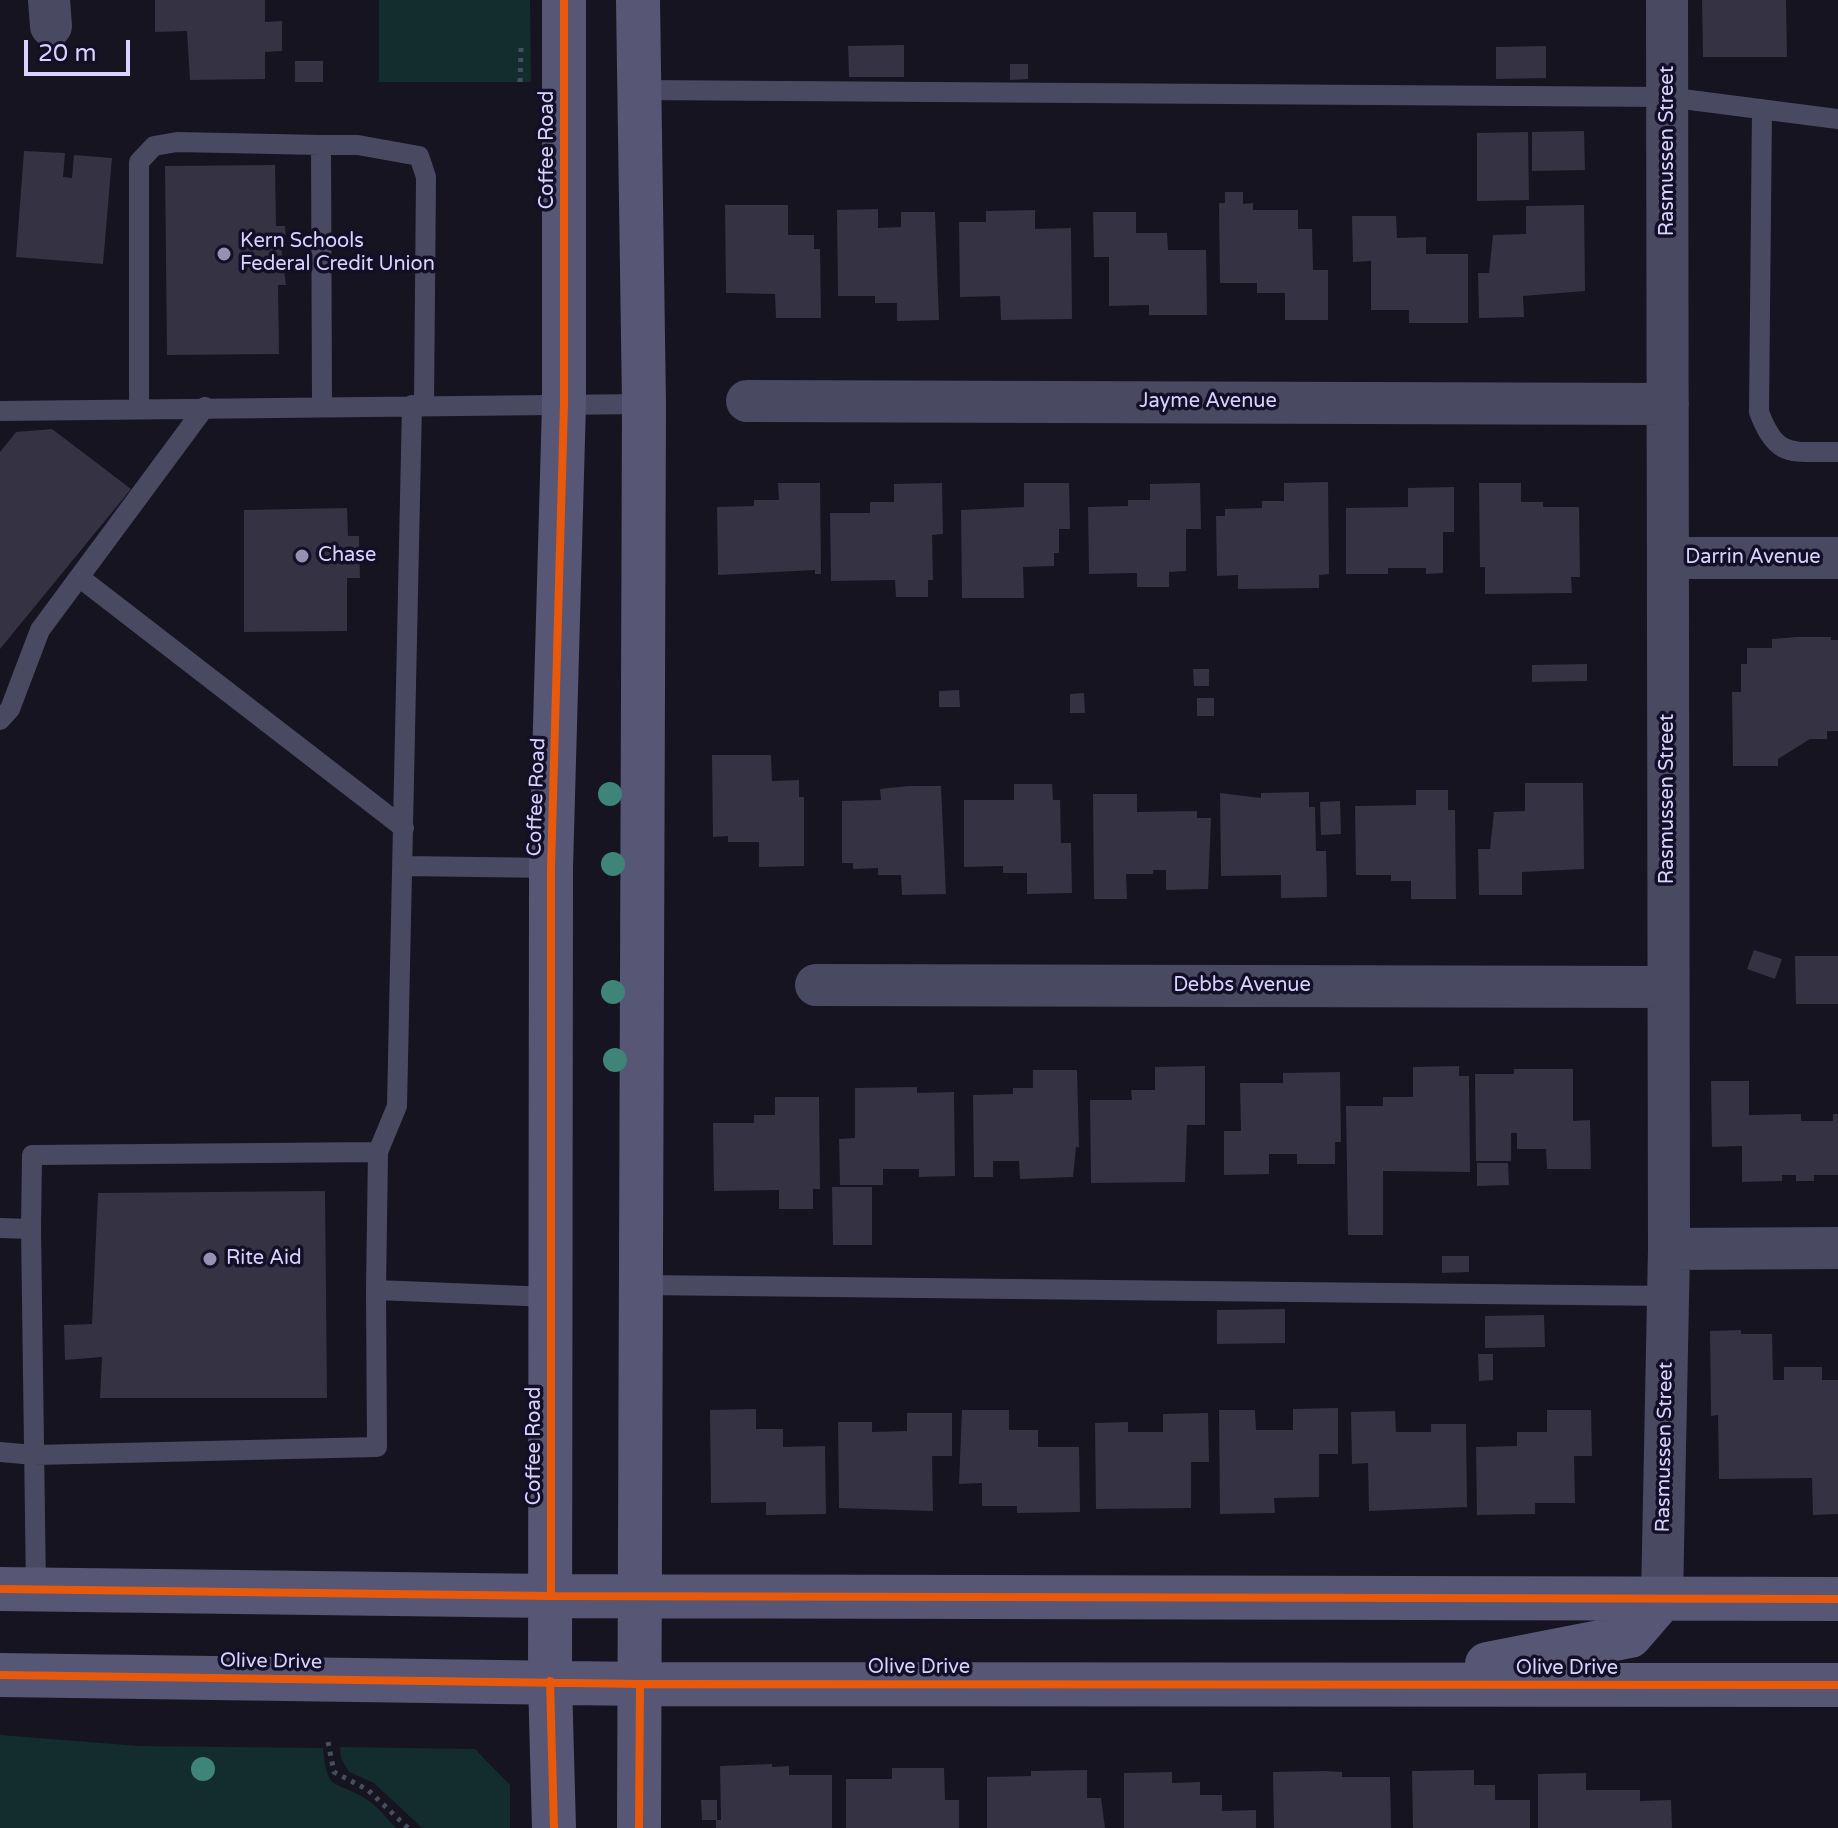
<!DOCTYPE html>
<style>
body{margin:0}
#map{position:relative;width:1838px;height:1828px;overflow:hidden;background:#161421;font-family:"Varela Round",sans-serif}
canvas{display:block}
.scale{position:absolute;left:24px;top:40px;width:106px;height:36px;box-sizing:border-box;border:4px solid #d9d4ff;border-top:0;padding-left:10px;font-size:24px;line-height:28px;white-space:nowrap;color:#d9d4ff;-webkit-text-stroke:6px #130f26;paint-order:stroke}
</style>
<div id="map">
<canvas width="1838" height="1828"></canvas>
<div class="scale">20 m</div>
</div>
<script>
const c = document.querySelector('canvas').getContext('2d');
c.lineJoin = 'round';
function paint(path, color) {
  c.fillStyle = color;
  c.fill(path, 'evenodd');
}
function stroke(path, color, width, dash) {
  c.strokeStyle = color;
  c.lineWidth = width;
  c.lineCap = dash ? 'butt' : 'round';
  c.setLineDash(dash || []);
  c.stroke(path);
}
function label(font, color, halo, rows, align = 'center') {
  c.font = font + ' "Varela Round",sans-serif';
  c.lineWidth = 7;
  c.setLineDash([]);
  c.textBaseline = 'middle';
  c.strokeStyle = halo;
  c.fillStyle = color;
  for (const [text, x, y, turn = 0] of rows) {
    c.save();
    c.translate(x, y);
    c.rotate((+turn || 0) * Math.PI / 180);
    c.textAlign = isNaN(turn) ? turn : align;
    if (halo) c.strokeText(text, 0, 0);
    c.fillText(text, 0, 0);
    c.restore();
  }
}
paint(new Path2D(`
 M 379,0 L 530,0 L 531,82 L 379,82 Z
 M 0,1735 L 139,1746 L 323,1748 C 327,1792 334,1780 363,1797 C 376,1804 386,1818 396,1828 L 0,1828 Z
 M 340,1747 L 475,1749 L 510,1785 L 510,1828 L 422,1828 L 374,1783 L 349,1772 L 341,1758 Z`), '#132c2d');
paint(new Path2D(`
 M 155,0 L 265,0 L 265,22 L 282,21 L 282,51 L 265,52 L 265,79 L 190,80 L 187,31 L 155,32 Z
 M 1702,0 L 1786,0 L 1787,57 L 1703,57 Z
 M 904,45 L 904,77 L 849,77 L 848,46 Z
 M 1546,46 L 1546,78 L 1496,79 L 1496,47 Z
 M 295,61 L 323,61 L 323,82 L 295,82 Z
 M 1010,64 L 1028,64 L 1028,79 L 1010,80 Z
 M 1584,131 L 1585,170 L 1532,171 L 1532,132 Z
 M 1528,132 L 1529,200 L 1477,201 L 1477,133 Z
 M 24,151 L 65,153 L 63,177 L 72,178 L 74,155 L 112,158 L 103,264 L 16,257 Z
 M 275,165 L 276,226 L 285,226 L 286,245 L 281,245 L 286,285 L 278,285 L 279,354 L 167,355 L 165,166 Z
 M 1225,192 L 1243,192 L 1243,204 L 1253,203 L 1253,210 L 1298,210 L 1298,229 L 1312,229 L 1313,270 L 1328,270 L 1328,320 L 1285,320 L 1285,293 L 1257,293 L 1257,283 L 1220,283 L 1219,203 L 1225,203 Z
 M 725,205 L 788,205 L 788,235 L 814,235 L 814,249 L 820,249 L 821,318 L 776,318 L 775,294 L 726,293 Z
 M 1584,205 L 1585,291 L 1523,296 L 1524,317 L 1479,318 L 1478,273 L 1489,273 L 1493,235 L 1526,234 L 1526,206 Z
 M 878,209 L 878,228 L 901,227 L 901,212 L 935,212 L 939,320 L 897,321 L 897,303 L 875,303 L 875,296 L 838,296 L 837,210 Z
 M 1035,210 L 1035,229 L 1071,228 L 1072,319 L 1001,320 L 1000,296 L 960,297 L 959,222 L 986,222 L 986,211 Z
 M 1093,212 L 1136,212 L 1136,233 L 1167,233 L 1168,250 L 1206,250 L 1207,315 L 1149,315 L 1149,305 L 1109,306 L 1109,257 L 1094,257 Z
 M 1352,216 L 1396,216 L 1397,238 L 1426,237 L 1426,254 L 1468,254 L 1468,323 L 1409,323 L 1409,310 L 1371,310 L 1371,261 L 1353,262 Z
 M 52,429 L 131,489 L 0,649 L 0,452 L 16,432 Z
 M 1328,482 L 1329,574 L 1319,575 L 1319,588 L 1238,589 L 1238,575 L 1217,576 L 1216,516 L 1225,516 L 1225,509 L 1262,508 L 1262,501 L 1284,501 L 1284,483 Z
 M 778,483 L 820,483 L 821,574 L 815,574 L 815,570 L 718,575 L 717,507 L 754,506 L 754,500 L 779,500 Z
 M 942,483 L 943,534 L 932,535 L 933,580 L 928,580 L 928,597 L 896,597 L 895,580 L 831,581 L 830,513 L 870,513 L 870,502 L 894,502 L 894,484 Z
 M 1024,483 L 1069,483 L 1070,529 L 1059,529 L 1059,553 L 1054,553 L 1054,566 L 1023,567 L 1024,598 L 962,598 L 961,510 L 1024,507 Z
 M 1200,483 L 1201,529 L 1186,529 L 1186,571 L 1169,572 L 1169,587 L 1137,587 L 1137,573 L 1089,574 L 1088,507 L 1128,506 L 1128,500 L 1150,500 L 1150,484 Z
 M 1479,483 L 1521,483 L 1521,502 L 1543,502 L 1543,507 L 1579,507 L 1580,577 L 1571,577 L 1572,593 L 1485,594 L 1485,567 L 1480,567 Z
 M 1454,487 L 1454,532 L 1443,532 L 1443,573 L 1426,574 L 1426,568 L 1388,568 L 1388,574 L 1346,574 L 1346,508 L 1408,507 L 1408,488 Z
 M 347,508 L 348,536 L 359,536 L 360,578 L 347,578 L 347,631 L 244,632 L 244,510 Z
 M 1796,637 L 1831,637 L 1831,640 L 1838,640 L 1838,731 L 1827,731 L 1827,739 L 1810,739 L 1778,759 L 1778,766 L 1733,766 L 1732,692 L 1741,692 L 1741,664 L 1747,664 L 1747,648 L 1772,648 L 1772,639 Z
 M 1587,664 L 1587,681 L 1532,682 L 1532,665 Z
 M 1193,669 L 1209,669 L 1209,686 L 1194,686 Z
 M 959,690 L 960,707 L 939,707 L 939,691 Z
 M 1084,693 L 1085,713 L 1070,713 L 1070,694 Z
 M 1197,698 L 1214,698 L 1214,716 L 1197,716 Z
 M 712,755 L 771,755 L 772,781 L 799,780 L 799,797 L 804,797 L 804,866 L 759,867 L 759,842 L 728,842 L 728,836 L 713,837 Z
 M 1525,783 L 1583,783 L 1584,869 L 1522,872 L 1522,895 L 1479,895 L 1478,849 L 1490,849 L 1494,812 L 1525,811 Z
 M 1014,784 L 1052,784 L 1053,800 L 1060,800 L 1061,843 L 1071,843 L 1072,893 L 1027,894 L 1027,873 L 1003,873 L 1003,866 L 964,867 L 964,800 L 1014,800 Z
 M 908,786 L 941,786 L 946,894 L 902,895 L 901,875 L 878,875 L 878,868 L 853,869 L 853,863 L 842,863 L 842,801 L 881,800 L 880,789 Z
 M 1416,790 L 1448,790 L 1448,810 L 1455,810 L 1456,899 L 1411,899 L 1411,881 L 1391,881 L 1391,875 L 1356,875 L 1355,806 L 1416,805 Z
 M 1309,792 L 1309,807 L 1315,807 L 1316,851 L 1326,851 L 1327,897 L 1281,898 L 1281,875 L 1221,876 L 1220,793 L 1261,798 L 1261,793 Z
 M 1093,794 L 1137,794 L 1137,812 L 1197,811 L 1197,818 L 1211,818 L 1208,889 L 1166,890 L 1166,870 L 1153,870 L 1153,874 L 1126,874 L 1127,899 L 1094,899 Z
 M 1340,801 L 1341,834 L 1321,835 L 1320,802 Z
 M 1754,950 L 1782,959 L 1775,979 L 1747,969 Z
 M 1795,956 L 1838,956 L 1838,1004 L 1796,1004 Z
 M 1205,1066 L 1205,1125 L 1187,1125 L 1185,1182 L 1091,1183 L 1090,1100 L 1132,1100 L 1131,1090 L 1155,1090 L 1155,1067 Z
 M 1459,1066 L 1459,1076 L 1469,1076 L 1470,1172 L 1383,1171 L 1383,1235 L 1348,1235 L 1346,1106 L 1383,1106 L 1383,1097 L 1413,1097 L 1413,1067 Z
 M 1514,1069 L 1573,1069 L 1573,1121 L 1590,1120 L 1591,1169 L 1547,1169 L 1546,1149 L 1517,1149 L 1517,1133 L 1511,1133 L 1511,1161 L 1476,1161 L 1475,1074 L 1514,1074 Z
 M 1033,1070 L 1077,1070 L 1079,1147 L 1076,1147 L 1073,1177 L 1020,1179 L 1019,1161 L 993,1161 L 993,1177 L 974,1177 L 973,1095 L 1013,1094 L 1013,1088 L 1033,1088 Z
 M 1340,1072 L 1341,1142 L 1335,1142 L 1335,1164 L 1297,1164 L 1297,1154 L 1269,1154 L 1269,1174 L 1224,1175 L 1224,1131 L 1241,1131 L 1240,1083 L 1283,1083 L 1283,1073 Z
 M 1711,1081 L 1749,1081 L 1749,1115 L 1801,1114 L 1801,1121 L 1833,1121 L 1833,1114 L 1838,1114 L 1838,1175 L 1814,1175 L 1814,1181 L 1796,1181 L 1796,1175 L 1782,1175 L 1782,1181 L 1742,1182 L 1742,1146 L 1712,1147 Z
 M 917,1087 L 917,1093 L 954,1092 L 955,1176 L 919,1177 L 919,1169 L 883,1169 L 883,1185 L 840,1185 L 839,1139 L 855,1138 L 855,1088 Z
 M 775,1097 L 819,1097 L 820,1189 L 813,1189 L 813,1209 L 779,1209 L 779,1190 L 714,1191 L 713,1123 L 754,1123 L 754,1115 L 775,1115 Z
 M 1477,1163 L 1508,1163 L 1509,1185 L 1477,1186 Z
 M 832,1187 L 872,1187 L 872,1245 L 833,1245 Z
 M 325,1191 L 327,1398 L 100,1398 L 102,1357 L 65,1360 L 64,1325 L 92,1324 L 98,1193 Z
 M 1442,1256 L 1469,1256 L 1469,1272 L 1442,1273 Z
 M 1285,1309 L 1285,1343 L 1217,1344 L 1217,1310 Z
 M 1544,1315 L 1545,1347 L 1485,1348 L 1485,1316 Z
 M 1741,1330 L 1741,1334 L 1772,1334 L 1773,1380 L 1784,1380 L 1784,1367 L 1822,1367 L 1822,1380 L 1838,1380 L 1838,1514 L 1813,1515 L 1812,1478 L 1719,1479 L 1718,1415 L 1711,1416 L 1710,1331 Z
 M 1478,1354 L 1493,1354 L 1493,1380 L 1479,1381 Z
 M 1338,1408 L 1338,1454 L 1319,1454 L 1319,1497 L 1274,1498 L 1275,1513 L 1220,1514 L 1219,1410 L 1255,1410 L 1256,1430 L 1293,1430 L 1293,1409 Z
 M 756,1409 L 756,1429 L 783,1429 L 783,1447 L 825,1446 L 826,1514 L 766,1515 L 766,1502 L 711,1503 L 710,1410 Z
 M 962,1410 L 1009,1410 L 1009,1430 L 1038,1430 L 1038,1447 L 1079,1447 L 1080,1512 L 1017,1513 L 1017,1506 L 982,1506 L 982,1483 L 959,1484 Z
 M 1547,1410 L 1591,1410 L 1592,1456 L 1574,1456 L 1575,1503 L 1535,1503 L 1535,1514 L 1477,1515 L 1476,1447 L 1517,1446 L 1517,1432 L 1547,1432 Z
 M 1395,1411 L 1396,1432 L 1431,1432 L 1431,1424 L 1466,1424 L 1467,1507 L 1369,1511 L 1368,1463 L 1352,1464 L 1351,1412 Z
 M 907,1413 L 952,1413 L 952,1456 L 932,1456 L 933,1511 L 839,1508 L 838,1422 L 872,1422 L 872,1432 L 907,1431 Z
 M 1208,1413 L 1209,1462 L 1191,1462 L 1191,1508 L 1096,1509 L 1095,1423 L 1128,1422 L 1128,1432 L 1163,1432 L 1163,1414 Z
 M 772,1764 L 772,1767 L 789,1766 L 789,1775 L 832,1775 L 832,1828 L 716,1828 L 716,1820 L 702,1820 L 701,1800 L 717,1800 L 717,1820 L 721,1820 L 720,1766 Z
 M 892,1768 L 944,1768 L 945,1800 L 959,1800 L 959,1828 L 846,1828 L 846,1779 L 892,1779 Z
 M 1087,1770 L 1087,1798 L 1101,1798 L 1105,1828 L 987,1828 L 987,1777 L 1031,1776 L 1031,1771 Z
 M 1474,1770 L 1474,1785 L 1495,1785 L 1495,1800 L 1530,1800 L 1530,1828 L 1413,1828 L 1412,1771 Z
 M 1324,1771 L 1342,1772 L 1342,1777 L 1390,1777 L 1391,1828 L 1274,1828 L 1273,1772 Z
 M 1172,1772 L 1172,1783 L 1200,1782 L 1200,1795 L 1222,1795 L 1222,1811 L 1256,1810 L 1256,1828 L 1124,1828 L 1124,1773 Z
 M 1586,1773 L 1586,1790 L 1640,1790 L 1640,1801 L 1671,1800 L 1672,1828 L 1538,1828 L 1538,1774 Z`), '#343243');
stroke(new Path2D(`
 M 520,82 L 521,47
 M 328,1742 L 334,1772 L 368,1790 L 408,1828`), '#44505f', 5, [4, 6]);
stroke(new Path2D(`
 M 639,90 L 1667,97 L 1838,119
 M 1762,109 L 1759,412 C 1777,460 1792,451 1838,452
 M 322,406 L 321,145 L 358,145 L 419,156 L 426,177 L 424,405
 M 139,408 L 139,162 L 154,146 L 177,142 L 321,145
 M 0,411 L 644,404
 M 79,577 L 404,828
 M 0,720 L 10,709 L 40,630 L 205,407
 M 403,866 L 551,868
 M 0,1228 L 31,1229 L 36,1589
 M 31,1229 L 32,1155 L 378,1152
 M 641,1285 L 1668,1296
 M 376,1290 L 378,1152 L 397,1106 L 412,405
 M 0,1452 L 34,1455 L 377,1447 L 376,1290 L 551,1297`), '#4a4962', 20);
stroke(new Path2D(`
 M 49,0 L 51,26
 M 747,401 L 1668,404
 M 1668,558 L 1838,558
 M 816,985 L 1668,987
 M 1669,1249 L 1838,1248
 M 1662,1599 L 1669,1249 L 1667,0`), '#4a4962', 42);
stroke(new Path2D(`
 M 638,0 L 644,404 L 639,1828
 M 0,1589 L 551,1596 L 1838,1599
 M 1487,1664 L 1630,1636 L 1662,1599
 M 0,1675 L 640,1684 L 1838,1685
 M 554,1828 L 550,1681 L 551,868 L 564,404 L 564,0`), '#575674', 44);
stroke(new Path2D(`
 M 0,1589 L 551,1596 L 1838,1599
 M 551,1596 L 551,868 L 564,404 L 564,0
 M 0,1675 L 640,1684 L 1838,1685
 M 550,1681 L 554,1828
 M 639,1828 L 640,1684`), '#e8590c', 8);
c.fillStyle = '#3e8478';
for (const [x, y] of [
 [610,794],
 [613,864],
 [613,992],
 [615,1060],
 [203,1769]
]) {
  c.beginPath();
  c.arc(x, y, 12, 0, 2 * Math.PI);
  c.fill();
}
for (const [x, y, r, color] of [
 [224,254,8,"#9591b1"],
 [302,556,8,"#9591b1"],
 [210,1259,8,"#9591b1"]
]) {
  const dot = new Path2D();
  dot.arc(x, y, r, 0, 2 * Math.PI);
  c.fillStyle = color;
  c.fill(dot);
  stroke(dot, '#130f26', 3);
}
label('20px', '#d9d4ff', '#130f26', [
 ["Coffee Road",548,150,-90],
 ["Rasmussen Street",1668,151,-90],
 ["Jayme Avenue",1208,402],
 ["Darrin Avenue",1753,558],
 ["Coffee Road",537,797,-88],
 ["Rasmussen Street",1668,799,-90],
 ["Debbs Avenue",1242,986],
 ["Coffee Road",535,1446,-90],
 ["Rasmussen Street",1665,1447,-89],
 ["Olive Drive",271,1662,1],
 ["Olive Drive",919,1668],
 ["Olive Drive",1567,1669]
]);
label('20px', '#d9d4ff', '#130f26', [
 ["Kern Schools",240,242],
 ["Federal Credit Union",240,265],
 ["Chase",318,556],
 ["Rite Aid",226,1259]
], 'left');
</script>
